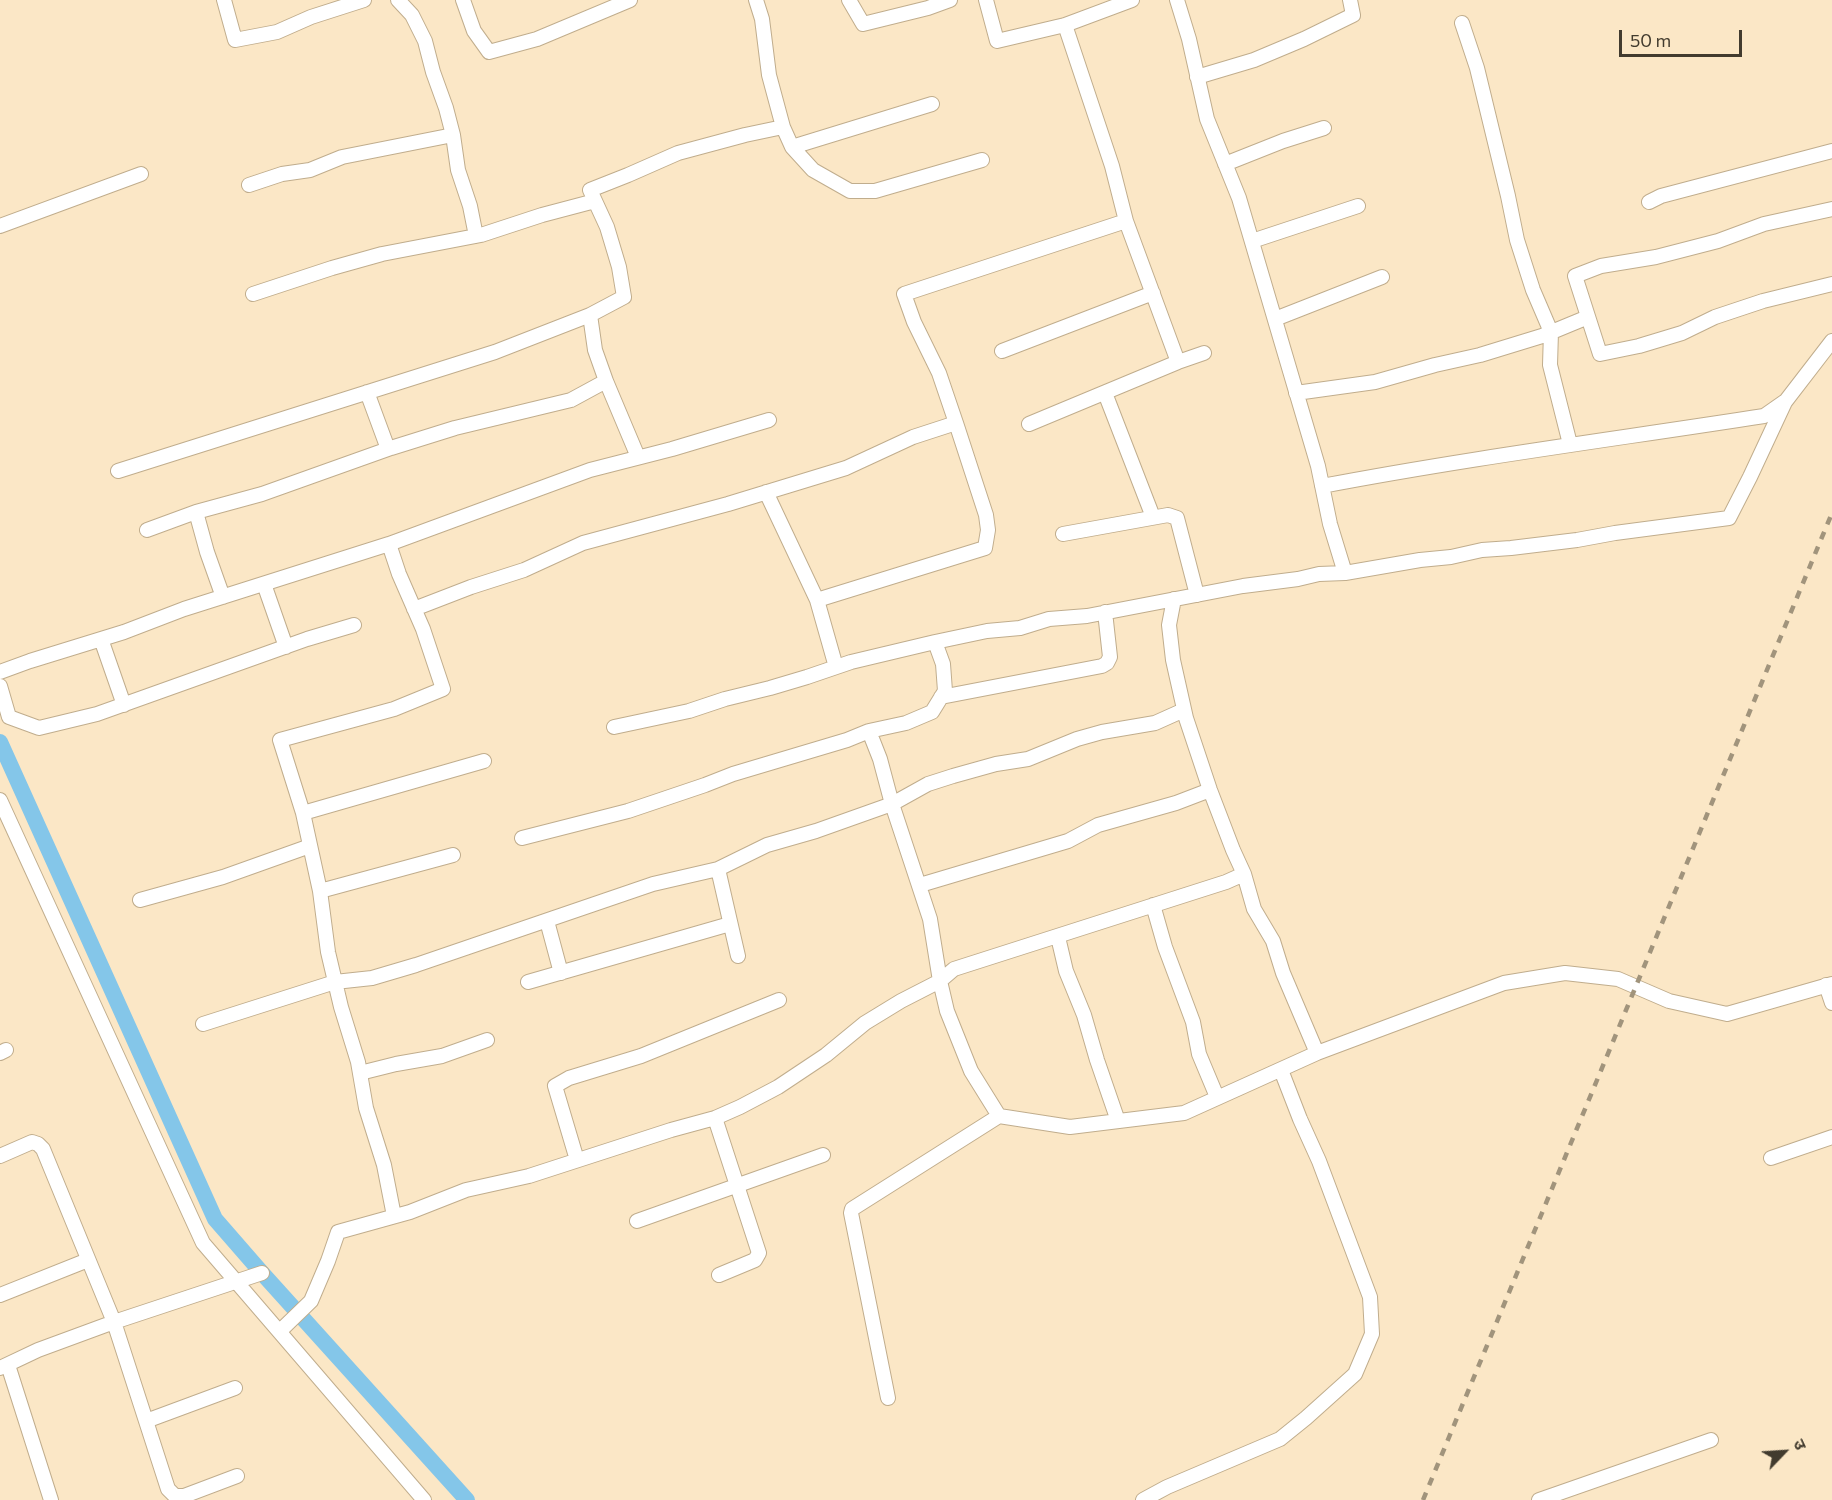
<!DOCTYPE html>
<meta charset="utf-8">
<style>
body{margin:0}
#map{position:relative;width:1832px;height:1500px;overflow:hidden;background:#fbe7c6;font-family:Commissioner,"Noto Sans Devanagari",sans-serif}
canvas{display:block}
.north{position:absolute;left:1754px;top:1422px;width:60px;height:60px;-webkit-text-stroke:4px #fbe7c6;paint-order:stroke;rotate:65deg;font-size:16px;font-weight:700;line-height:24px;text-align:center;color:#423b2e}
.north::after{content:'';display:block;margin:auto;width:21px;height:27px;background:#423b2e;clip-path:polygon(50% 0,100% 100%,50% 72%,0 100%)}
.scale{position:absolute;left:1619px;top:30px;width:123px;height:27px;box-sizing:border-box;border:3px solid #423b2e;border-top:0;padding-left:8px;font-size:18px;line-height:21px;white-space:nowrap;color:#423b2e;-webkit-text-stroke:4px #fbe7c6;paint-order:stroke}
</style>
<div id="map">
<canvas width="1832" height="1500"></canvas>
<div class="north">उ</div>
<div class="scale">50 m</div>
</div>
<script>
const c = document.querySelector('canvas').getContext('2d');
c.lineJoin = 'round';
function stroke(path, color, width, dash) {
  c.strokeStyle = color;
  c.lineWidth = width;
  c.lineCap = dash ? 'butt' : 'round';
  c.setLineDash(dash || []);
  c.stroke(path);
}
stroke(new Path2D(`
 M 0,742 L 215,1219 L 262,1273 L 467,1500`), '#84c6e9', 16);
const minor = new Path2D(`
 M 224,0 L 235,40 L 277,32 L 311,17 L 364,0
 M 398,0 L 412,15 L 425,41 L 433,72 L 446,108 L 453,135 L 458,170 L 470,206 L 476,236
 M 463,0 L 474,31 L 489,52 L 537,39 L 630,0
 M 849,0 L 863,24 L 928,8 L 950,0
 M 986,0 L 997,41 L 1065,25 L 1132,0
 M 1177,0 L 1189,39 L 1207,119 L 1239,198 L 1318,466 L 1330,524 L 1345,573
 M 1462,23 L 1477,68 L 1508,196 L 1517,240 L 1533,290 L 1551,332 L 1550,365 L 1570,444
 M 1065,25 L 1112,166 L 1126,221 L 1178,362
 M 1197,77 L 1254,60 L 1304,39 L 1353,15 L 1350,0
 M 783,127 L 792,147 L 813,170 L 850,191 L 875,191 L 982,160
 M 792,147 L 932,104
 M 1225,164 L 1283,141 L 1324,128
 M 249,185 L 282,174 L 310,170 L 342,157 L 453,135
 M 1649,202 L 1661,196 L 1832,151
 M 1832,209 L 1764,224 L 1718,241 L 1656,257 L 1601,266 L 1575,276 L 1600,354 L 1639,346 L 1682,333 L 1715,317 L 1763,301 L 1832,284
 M 0,226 L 141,174
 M 1252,241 L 1358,206
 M 253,294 L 332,268 L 382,254 L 481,235 L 542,215 L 595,201
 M 1275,319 L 1382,277
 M 1002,351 L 1153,293
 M 606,381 L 638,457
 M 367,392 L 388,449
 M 1105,393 L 1153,517
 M 1296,393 L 1375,382 L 1435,365 L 1480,355 L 1542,336 L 1588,317
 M 1029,424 L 1178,362 L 1204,353
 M 118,471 L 495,352 L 590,315
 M 1322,486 C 1469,458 1616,439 1764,416 L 1784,402
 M 766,492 L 817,600 L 836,667
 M 147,530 L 196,512
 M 1063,534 L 1168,515 L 1177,518 L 1197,595
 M 389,544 L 590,470 L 672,449 L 769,420
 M 264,584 L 286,647
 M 223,597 L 207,552 L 196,512 L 262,494 L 391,448 L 455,428 L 571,400 L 606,381 L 595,350 L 590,315 L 624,297 L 619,267 L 607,227 L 590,190 L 628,175 L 678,153 L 745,135 L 783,127 L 769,75 L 762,19 L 756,0
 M 1174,599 L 1169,625 L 1173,660 L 1186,718 L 1210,790 L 1233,850 L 1244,874 L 1254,909 L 1273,941 L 1283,973 L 1317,1053
 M 817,600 L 985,548 L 988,530 L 986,515 L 956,423
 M 414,609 L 471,587 L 524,570 L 583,543 L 728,504 L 846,468 L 913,437 L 956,423 L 939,373 L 914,322 L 904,294 L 1126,221
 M 101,639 L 124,705
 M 935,642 L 987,631 L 1020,628 L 1049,619 L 1087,616 L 1243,586 L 1298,579 L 1319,574 L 1345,573 L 1420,560 L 1451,557 L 1482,550 L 1511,548 L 1577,540 L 1615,533 L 1729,518 L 1750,477 L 1785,402 L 1832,341
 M 0,672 L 30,661 L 124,632 L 184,609 L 389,544 L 399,574 L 423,629 L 443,689 L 394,709 L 280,740 L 303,813 L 320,891 L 328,952 L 341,1007 L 358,1062 L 366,1108 L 384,1165 L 394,1216
 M 0,686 L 9,717 L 39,728 L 97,714 L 307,639 L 354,625
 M 941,697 L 1102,666 L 1107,663 L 1110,657 L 1105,612
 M 869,731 L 880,759 L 892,804 L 928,784 L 953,776 L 996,764 L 1028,759 L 1077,739 L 1102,732 L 1155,723 L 1184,710
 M 0,800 L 203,1243 L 424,1500
 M 303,813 L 484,761
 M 522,838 L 628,811 L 705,785 L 733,774 L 847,740 L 869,731 L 906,723 L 932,712 L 945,691 L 943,664 L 935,642 L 851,662 L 807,677 L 770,688 L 725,699 L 689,711 L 614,727
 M 718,869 L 738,956
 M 920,885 L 1068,841 L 1098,825 L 1176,803 L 1210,790
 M 320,891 L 453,855
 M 140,900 L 223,877 L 310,846
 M 1153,905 L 1165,947 L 1193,1022 L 1199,1054 L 1217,1097
 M 547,921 L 561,973
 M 1058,937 L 1066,971 L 1084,1015 L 1097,1060 L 1118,1121
 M 940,981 L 954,969 L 1226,882 L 1244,874
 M 528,982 L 730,924
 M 1826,985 L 1832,1003
 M 203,1024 L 335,982 L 372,978 L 416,965 L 653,884 L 718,869 L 767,845 L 816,831 L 892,804 L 930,919 L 940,981
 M 0,1053 L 6,1050
 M 360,1073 L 396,1064 L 442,1056 L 487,1040
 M 715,1118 L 759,1253 L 755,1260 L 719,1275
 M 0,1156 L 32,1142 L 38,1144 L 43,1149 L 114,1322 L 168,1489 L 175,1496 L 184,1496 L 237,1476
 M 1771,1158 L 1832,1137
 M 577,1160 L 555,1086 L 569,1078 L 641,1056 L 779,1000
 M 637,1221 L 823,1155
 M 0,1295 L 88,1260
 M 280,1331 L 311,1301 L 328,1261 L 338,1232 L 410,1212 L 466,1190 L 529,1176 L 671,1130 L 715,1118 L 740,1107 L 778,1087 L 826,1055 L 865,1023 L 901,1001 L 940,981 L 947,1011 L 971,1071 L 999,1116 L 1070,1127 L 1184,1113 L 1317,1053 L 1504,983 L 1565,973 L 1618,979 L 1669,1001 L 1727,1014 L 1832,984
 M 8,1365 L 51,1500
 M 0,1368 L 38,1350 L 114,1322 L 262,1273
 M 888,1398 L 851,1213 L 852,1209 L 999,1116
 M 146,1421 L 235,1388
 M 1143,1500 L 1167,1487 L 1280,1439 L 1306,1418 L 1355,1374 L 1372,1334 L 1370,1297 L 1319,1161 L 1300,1119 L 1281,1070
 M 1539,1500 L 1711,1440`);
stroke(minor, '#c0ad8d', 16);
stroke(minor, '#fff', 14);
stroke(new Path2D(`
 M 1423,1500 L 1832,513`), '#a1947c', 4.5, [8, 8]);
</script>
